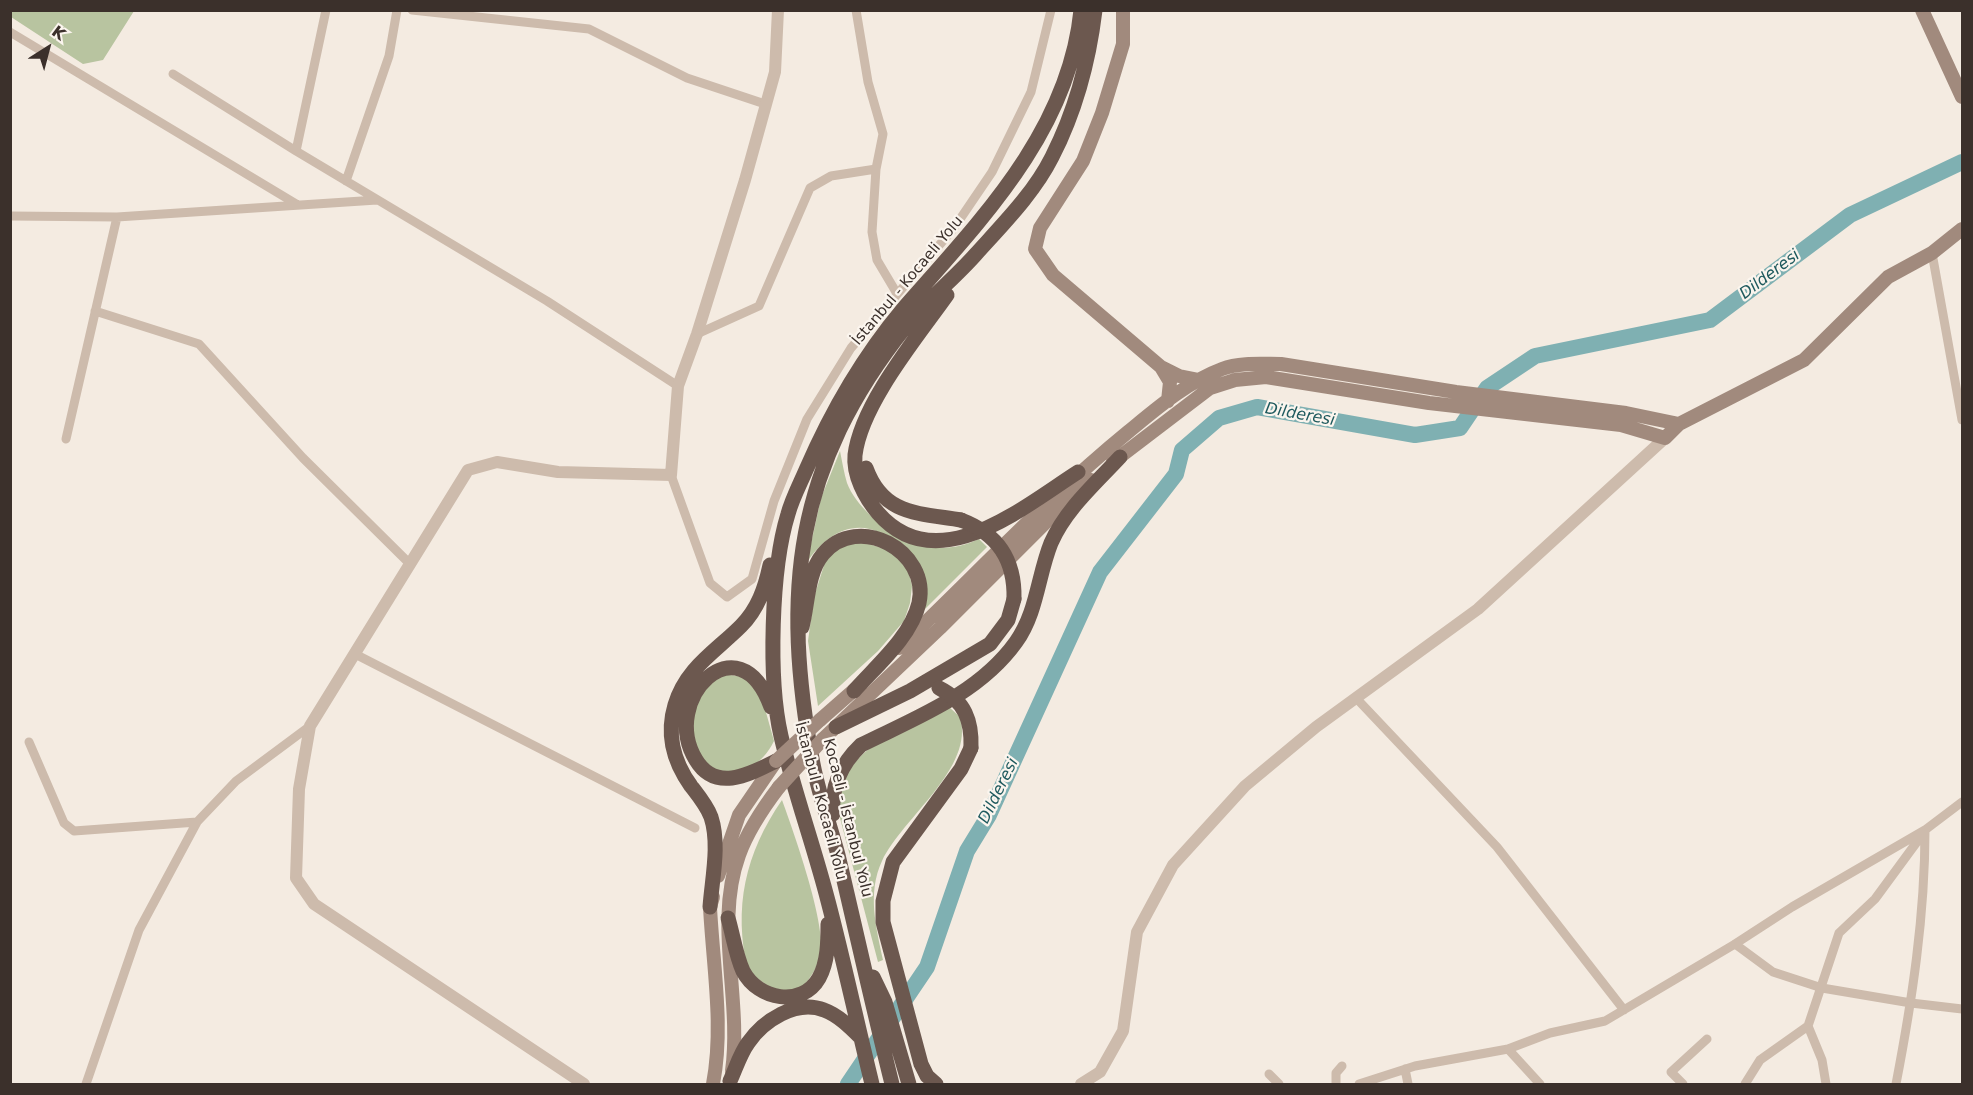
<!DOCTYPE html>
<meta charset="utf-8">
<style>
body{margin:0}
#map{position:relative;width:1973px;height:1095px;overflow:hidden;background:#f4ebe1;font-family:"DejaVu Sans",sans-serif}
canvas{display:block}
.frame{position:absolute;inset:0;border:12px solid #3b302b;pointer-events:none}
.north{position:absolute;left:18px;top:18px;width:60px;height:60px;-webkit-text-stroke:4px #fbf5ee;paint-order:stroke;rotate:36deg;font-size:16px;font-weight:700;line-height:24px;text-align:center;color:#3b302b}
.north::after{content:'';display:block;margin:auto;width:21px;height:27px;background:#3b302b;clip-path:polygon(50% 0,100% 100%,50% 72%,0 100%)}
</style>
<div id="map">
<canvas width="1973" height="1095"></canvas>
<div class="frame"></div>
<div class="north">K</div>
</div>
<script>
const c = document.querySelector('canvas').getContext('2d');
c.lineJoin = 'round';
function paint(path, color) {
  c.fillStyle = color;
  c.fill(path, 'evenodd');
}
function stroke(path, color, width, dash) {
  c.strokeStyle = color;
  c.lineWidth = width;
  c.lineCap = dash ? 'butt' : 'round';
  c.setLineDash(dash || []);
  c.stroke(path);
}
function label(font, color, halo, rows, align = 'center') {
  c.font = font + ' "DejaVu Sans",sans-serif';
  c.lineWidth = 4.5;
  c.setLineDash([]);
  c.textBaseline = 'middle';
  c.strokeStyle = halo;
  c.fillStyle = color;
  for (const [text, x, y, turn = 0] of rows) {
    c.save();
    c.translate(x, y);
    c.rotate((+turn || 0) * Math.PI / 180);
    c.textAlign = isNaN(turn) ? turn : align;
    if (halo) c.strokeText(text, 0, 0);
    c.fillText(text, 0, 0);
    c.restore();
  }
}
paint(new Path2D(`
 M 10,11 L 11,10 L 134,11 L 103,60 L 83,64 L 11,17 Z
 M 840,451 C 842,461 844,473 847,483 C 851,494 860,505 869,514 C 899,545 939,558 979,539 L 987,547 L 920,614 L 923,586 C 914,574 895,541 883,534 C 851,517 824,537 807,562 L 821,498 Z
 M 860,541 L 897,553 L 908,569 L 912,586 L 910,603 L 904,621 L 878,651 L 818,706 L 808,641 L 814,597 L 826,559 L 835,549 Z
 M 723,674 L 745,677 L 762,698 L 774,741 C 761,767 744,772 717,773 L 694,750 C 692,716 692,692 723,674 Z
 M 948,706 L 960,717 C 975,768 903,817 882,861 C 867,893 876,927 883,960 L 878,962 L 840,818 C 829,752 901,731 948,706 Z
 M 782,800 C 794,833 825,920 821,953 C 818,968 810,977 802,989 L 777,992 L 748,972 C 733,907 745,854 782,800 Z`), '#b8c4a0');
stroke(new Path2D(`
 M 848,1084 L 927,967 L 967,851 L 989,815 L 1100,572 L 1176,474 L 1182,450 L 1219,418 L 1257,407 L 1415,435 L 1460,428 L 1487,388 L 1535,356 L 1710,320 L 1850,215 L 1962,162`), '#7fb0b2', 16);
stroke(new Path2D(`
 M 412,10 L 589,29 L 687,78 L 765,104
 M 856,10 L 868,82 L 883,134 L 876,169 L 872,232 L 877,260 L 896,292
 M 10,32 L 298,205
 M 173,74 L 296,151 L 326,10
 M 296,151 L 547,301 L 678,386
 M 346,181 L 389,56 L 397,10
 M 10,216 L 117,217 L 377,200
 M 1932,253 L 1962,420
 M 95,311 L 199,344 L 303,458 L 410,564
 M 697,334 L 759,306 L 810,188 L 831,176 L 876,169
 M 66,439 L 117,217
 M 671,475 L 710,583 L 727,597 L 752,579 L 774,501 L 807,419 L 851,348 L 954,228 L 992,172 L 1031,92 L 1051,10
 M 355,654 L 695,828
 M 1357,699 L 1497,847 L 1624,1010
 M 29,742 L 64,823 L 74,831 L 197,822 L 236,781 L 310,726
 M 1735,944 L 1773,972 L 1822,988 L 1911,1003 L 1962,1009
 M 1808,1026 L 1822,1060 L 1826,1084
 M 1508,1049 L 1540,1084
 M 1405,1069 L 1408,1084
 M 1269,1074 L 1279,1084
 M 86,1084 L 139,930 L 197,822
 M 1336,1084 L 1336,1073 L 1342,1066
 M 1359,1084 L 1415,1066 L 1508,1049 L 1550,1033 L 1605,1021 L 1735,944 L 1792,907 L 1925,830
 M 1683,1084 L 1671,1072 L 1707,1039
 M 1745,1084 L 1760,1060 L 1808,1026 L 1839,933 L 1875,899 L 1922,835
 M 1896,1084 C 1912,1001 1925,916 1925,830 L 1962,802`), '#cdbbac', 9);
stroke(new Path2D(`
 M 584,1084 L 314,904 L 296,878 L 299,789 L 310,726 L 468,470 L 497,462 L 558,472 L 671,475 L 678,386 L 697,334 L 745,180 L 775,72 L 778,10
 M 1081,1084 L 1100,1072 L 1123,1031 L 1137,932 L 1173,865 L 1245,786 L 1316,727 L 1478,609 L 1665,438`), '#cdbbac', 12);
stroke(new Path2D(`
 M 1123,10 L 1123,44 L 1102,113 L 1083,161 L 1040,228 L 1035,249 L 1053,275 L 1161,367
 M 1922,10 L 1962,97
 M 1168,401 L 1170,382 L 1161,367 L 1179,376 L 1199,380
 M 1113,462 L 1210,388 L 1235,380 L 1266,377 L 1429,403 L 1621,425 L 1665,438 L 1679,424 L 1804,360 L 1888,277 L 1932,253 L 1962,229
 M 899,648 C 975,576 1046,499 1128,432 C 1156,409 1187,382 1222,369 C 1240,362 1262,364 1281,364 L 1456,392 L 1626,413 L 1679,424
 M 820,720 L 861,684
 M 823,739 L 940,628 L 1072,496 L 1091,480
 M 718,876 L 739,815 L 776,761
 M 713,897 L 710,907 C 713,966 724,1027 713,1084
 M 732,1071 C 742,999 714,924 739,855 C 748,830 763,808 779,787`), '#a18a7d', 14);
stroke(new Path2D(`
 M 947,295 C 918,336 861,404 855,455 C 853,475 865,498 878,513 C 937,581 1023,507 1078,472
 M 866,468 C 883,515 918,513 961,520
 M 802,627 C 808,604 807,573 823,554 C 858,512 930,551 919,603 C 911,637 876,666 854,691
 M 771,707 C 739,618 659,700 696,760 C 716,793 750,774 776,761
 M 836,727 L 910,691 L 990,644 L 1008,620 L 1014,599
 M 833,814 C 831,787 841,764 861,745 C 915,718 979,694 1016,642 C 1037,613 1038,575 1051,543 C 1066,509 1095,484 1120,457
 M 710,907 C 712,879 720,844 711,817 C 707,806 698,795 691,786 C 673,761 666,735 675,705 C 686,668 715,652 741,626 C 758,609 765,588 770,565
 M 728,918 C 733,935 736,956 743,971 C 758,1000 802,1008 819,978 C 828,962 828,941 828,924
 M 873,977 L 885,1002 L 909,1084
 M 730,1081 C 736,1068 740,1054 748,1043 C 763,1021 796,999 824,1010 C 838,1015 850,1027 861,1038
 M 872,1084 C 857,1023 844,962 828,901 C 814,846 794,792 781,736 C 768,680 771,569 788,514 C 792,499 800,484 806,470 C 831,412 862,358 903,309 C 979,222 1069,132 1081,10
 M 892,1084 C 873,1008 856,931 838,855 C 830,825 819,795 813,764 C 781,592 794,466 906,326 C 927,300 954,279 976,254 C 1003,224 1034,193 1052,157 C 1075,112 1089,60 1095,10
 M 936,1084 L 927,1076 L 921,1064 L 883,922 L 883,901 L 893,862 L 961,769 L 971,748`), '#6c584f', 15);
stroke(new Path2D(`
 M 776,761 L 820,720
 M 779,787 L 823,739`), '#a18a7d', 14);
stroke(new Path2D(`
 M 961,520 C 998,534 1015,560 1014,599
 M 939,688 C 965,701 972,721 971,748`), '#6c584f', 15);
label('15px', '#3b302b', '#fbf5ee', [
 ["İstanbul - Kocaeli Yolu",908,281,-50],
 ["İstanbul - Kocaeli Yolu",820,801,75],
 ["Kocaeli - İstanbul Yolu",847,818,76]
]);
label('italic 16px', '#1f5a5e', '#fbf5ee', [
 ["Dilderesi",1770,275,-37],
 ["Dilderesi",1300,415,10],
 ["Dilderesi",999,791,-64]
]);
</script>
